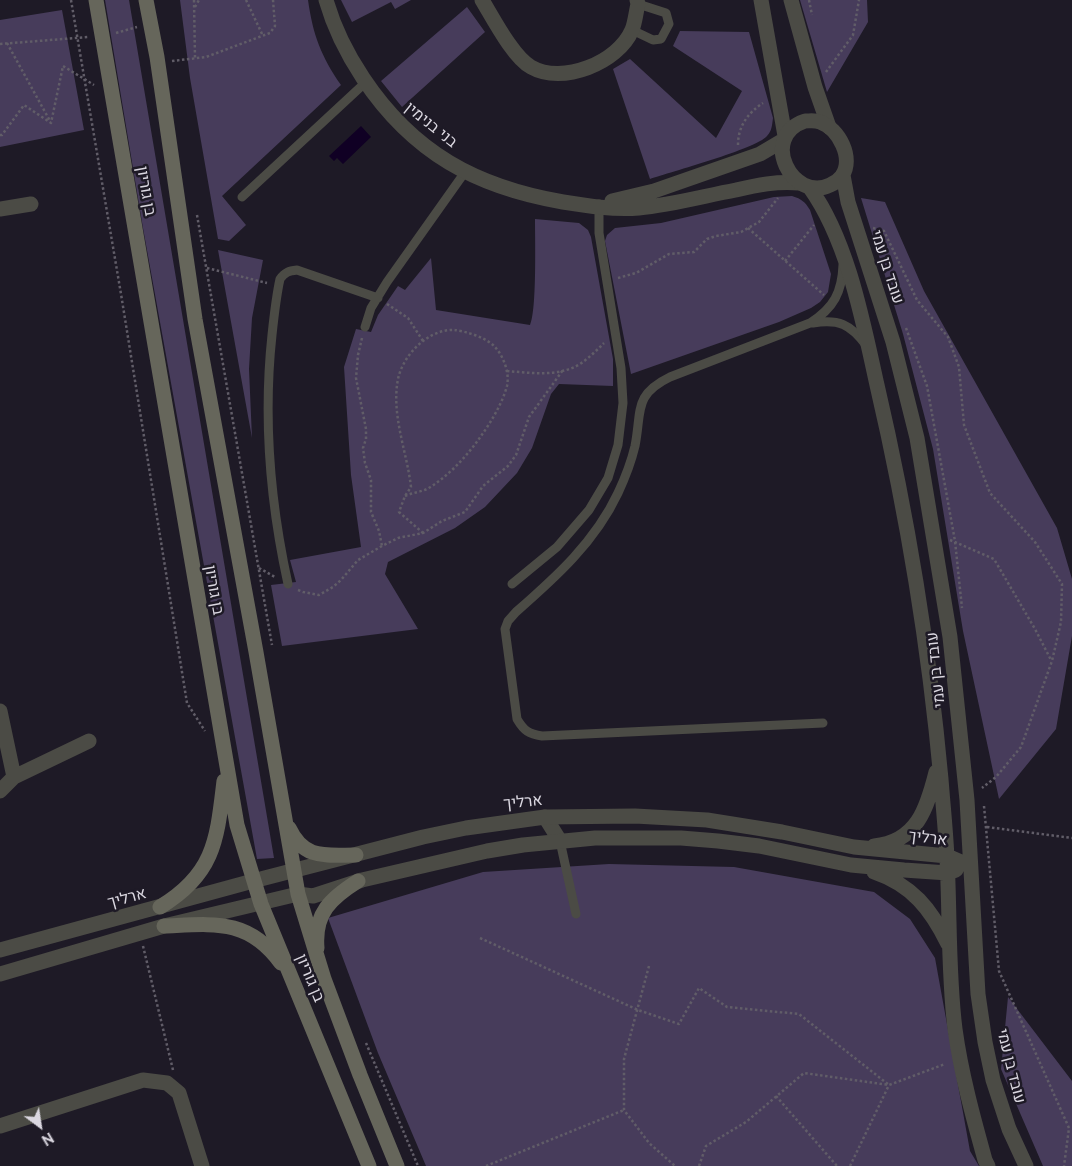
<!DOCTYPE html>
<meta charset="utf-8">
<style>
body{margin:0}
#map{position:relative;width:1072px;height:1166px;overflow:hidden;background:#1e1a26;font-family:Raleway,sans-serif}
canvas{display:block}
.north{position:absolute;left:15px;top:1101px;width:50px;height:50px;-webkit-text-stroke:4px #1e1a26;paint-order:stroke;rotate:149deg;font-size:14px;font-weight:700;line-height:20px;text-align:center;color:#dad7e0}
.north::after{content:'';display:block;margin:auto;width:18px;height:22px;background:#dad7e0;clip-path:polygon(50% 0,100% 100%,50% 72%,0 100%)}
</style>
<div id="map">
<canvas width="1072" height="1166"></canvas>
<div class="north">N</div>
</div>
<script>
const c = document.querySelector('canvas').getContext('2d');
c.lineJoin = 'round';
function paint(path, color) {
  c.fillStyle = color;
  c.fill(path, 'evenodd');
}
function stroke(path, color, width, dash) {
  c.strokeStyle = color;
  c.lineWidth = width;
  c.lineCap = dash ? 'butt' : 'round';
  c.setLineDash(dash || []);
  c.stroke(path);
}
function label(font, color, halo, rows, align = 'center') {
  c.font = font + ' Raleway,Heebo,sans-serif';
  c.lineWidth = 5;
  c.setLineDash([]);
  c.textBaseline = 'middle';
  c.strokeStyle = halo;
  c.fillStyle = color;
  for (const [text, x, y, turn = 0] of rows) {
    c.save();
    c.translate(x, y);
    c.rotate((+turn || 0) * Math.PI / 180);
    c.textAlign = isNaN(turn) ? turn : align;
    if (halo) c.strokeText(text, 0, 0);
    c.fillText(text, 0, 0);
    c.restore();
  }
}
paint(new Path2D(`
 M 105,0 L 129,0 L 274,858 L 257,859 L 143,228 Z
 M 180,0 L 308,0 C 313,35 321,56 341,85 L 222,196 L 246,225 L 229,241 L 218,239 L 190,78 Z
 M 341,0 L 411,0 L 395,9 L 391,2 L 352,22 Z
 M 800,0 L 867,0 L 868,22 L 827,92 Z
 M 467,7 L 485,32 L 402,107 L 381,81 Z
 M 62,10 L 84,130 L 0,147 L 0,20 Z
 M 680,31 L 749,32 L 773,118 C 772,125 772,131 767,136 C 756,149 670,172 650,179 L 613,69 L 630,59 L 716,138 L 742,91 L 673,46 Z
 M 792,196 C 802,199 805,202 810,210 L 831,274 L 828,292 L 820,302 L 811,308 L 779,322 L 631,374 L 605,241 L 607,235 L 615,228 L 661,223 L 774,197 Z
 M 861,198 L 885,202 L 924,291 L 1057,528 L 1072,579 L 1072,636 L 1056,729 L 999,799 L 963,631 L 933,449 L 903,334 Z
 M 535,219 L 579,223 L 588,230 L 591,237 L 613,359 L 613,386 L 559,384 L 551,394 L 532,448 L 517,473 L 485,507 L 455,528 L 388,562 L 385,574 L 418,629 L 282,646 L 271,585 L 296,582 L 290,560 L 361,547 L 351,475 L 344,367 L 356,329 L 371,332 L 378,315 L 398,286 L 405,290 L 431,258 L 436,310 L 530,325 C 537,310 535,239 535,219 Z
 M 218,250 L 263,260 L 252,318 L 249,369 L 252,438 Z
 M 609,864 L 734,867 L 874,892 L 910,919 L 935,958 L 970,1151 L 979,1166 L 426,1166 L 378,1053 L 328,918 L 483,872 Z
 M 1008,997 L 1072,1081 L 1072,1166 L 1043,1166 L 1001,1069 Z`), '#473c5b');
paint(new Path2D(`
 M 361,126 L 371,137 L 343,164 L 337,158 L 334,161 L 329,156 Z`), '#100024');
stroke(new Path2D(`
 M 71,0 L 121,294 L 187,703 L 205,731
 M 194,0 L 195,58
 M 246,0 L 263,36
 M 809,0 L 812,15
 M 195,7 L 199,0
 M 116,33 L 137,27
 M 7,43 L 50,121
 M 0,44 L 88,37
 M 172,61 L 206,57 L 270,33 L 275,26 L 273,0
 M 826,72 L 853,35 L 859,0
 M 0,135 L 2,135 L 24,105 L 51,123 L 63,66 L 94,85
 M 738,145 C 738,126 748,113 763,103
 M 197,215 L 272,645
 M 748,228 L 824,295
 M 873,228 L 884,231 L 917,300 L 948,337 L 959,367 L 964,425 L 990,493 L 1035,542 L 1062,584 L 1061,622 L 1052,661 L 1021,747 L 996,777 L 982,788
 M 785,261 L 814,225
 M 207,268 L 267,283
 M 618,278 L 636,273 L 669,254 L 694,252 L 707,239 L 716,236 L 741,232 L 759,222 L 778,198
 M 387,304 L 408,318 L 423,341
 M 906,328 L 927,386 L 955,541 L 962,608
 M 362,338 L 358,355 L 356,378 L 366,429 L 366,439 L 363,448 L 365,463 L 371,480 L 371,512 L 379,531 L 382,546
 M 507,371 C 531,373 559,377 580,364 C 589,358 597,350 604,343
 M 405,496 C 412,493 420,492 427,489 C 448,477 467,456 481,436 C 491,422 502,404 507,386 C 510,373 503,354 493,345 C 484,337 465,331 454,330 C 428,329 403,355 398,379 C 391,415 407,452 411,487 L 405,496 L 399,512 L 423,533
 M 950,540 L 994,559 L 1035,629 L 1051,660
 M 259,568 L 275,577
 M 298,590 L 303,592 L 319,595 L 333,587 L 341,580 L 358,560 L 382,546 L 398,538 L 423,533 L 442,521 L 465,512 L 483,486 L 508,466 L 516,455 L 529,417 L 563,370
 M 984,806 L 999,971 L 1069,1128 L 1064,1166
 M 987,827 L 1072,838
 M 480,938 L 638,1010 L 679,1024 L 699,988 L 727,1007 L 799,1014 L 889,1085
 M 143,946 L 173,1070
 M 649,966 L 624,1059 L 624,1110 L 649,1143 L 675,1166
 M 366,1043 L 418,1166
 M 776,1096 L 837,1166
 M 486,1166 L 624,1110
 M 699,1166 L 706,1146 L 746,1122 L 804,1073 L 889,1085 L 945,1064
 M 850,1166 L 889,1085`), '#615d68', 2.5, [2.5, 2.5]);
stroke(new Path2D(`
 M 632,30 L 653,40 L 661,39 L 669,24 L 666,13 L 638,4
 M 242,197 L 366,82
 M 813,323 C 839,319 850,324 866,345
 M 365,327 L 371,308 L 387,282 L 465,172
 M 288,584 C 270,502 263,419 272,335 C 274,316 276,297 280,279 C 285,272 289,271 297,270 L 378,298
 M 512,584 L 557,547 L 589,510 L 608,478 L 618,445 L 623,403 L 621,368 L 599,233 L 599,204
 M 823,723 L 542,736 C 529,734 524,731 517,719 L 505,629 L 508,621 L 516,612 C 556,577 595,542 618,493 C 625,478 631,463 635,446 C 642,411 633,395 670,377 L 810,323 C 834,308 842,292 843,265
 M 560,841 L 576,914`), '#4b4b45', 9);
stroke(new Path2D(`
 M 326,0 C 334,28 347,54 363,78 C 413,153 476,187 563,202 C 588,206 613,210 639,208 C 671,205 704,196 736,190 C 757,185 777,181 799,183
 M 482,0 C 493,18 513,57 531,67 C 562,85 618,63 632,30 C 635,23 636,12 638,4 L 637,0
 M 761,0 L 785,136
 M 791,0 L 815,87 L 829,127
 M 612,201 L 654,191 L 760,154 L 782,141
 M 0,209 L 31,204
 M 0,711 L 14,777 L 0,791
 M 14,777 L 89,741
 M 545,817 L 560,841
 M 0,1126 L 143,1080 L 167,1083 L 179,1093 L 202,1166`), '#4b4b45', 15);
stroke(new Path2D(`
 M 805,121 C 810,121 815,120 820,122 C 839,129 854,158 842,176 C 839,180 835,183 830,185 C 793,203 758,137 805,121 Z
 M 843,175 L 848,202 L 893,342 L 917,438 L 950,637 L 967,800 L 978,994 L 985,1042 L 993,1080 L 1009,1129 L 1026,1166
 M 810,188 C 848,241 863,322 877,385 C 907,514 929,647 941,779 C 943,806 946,833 947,859 C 950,916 948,973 955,1029 C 961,1073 973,1117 985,1160 L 988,1166
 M 874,846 C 917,842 927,808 936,772
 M 874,872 C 912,885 931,909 948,944
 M 0,950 L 253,881 L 423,837 L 466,828 L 545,817 L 635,816 L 707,820 L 782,832 L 854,847 L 947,856 L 970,866
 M 0,974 L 164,926 L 298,894 L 313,896 L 362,880 L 487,851 L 523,845 L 595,838 L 681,838 L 718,841 L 759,846 L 851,865 L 904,870 L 948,873 L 956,870`), '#4b4b45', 15);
stroke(new Path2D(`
 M 96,0 L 237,825 L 261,904 L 369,1166
 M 146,0 L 157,57 L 195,319 L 256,652 L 298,894 L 324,979 L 360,1075 L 397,1166
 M 289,828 C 304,860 325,855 356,855
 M 160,907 C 215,874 217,839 224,781
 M 164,926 C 214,924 248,918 281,963
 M 317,948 C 314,913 331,898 358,881`), '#66665b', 15);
label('16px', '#dad7e0', '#1e1a26', [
 ["בני בנימין",431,125,39],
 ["בן גוריון",146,191,80],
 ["עובד בן עמי",887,267,72],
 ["בן גוריון",214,590,80],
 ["עובד בן עמי",936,670,-96],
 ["ארליך",523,802,-6],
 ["ארליך",928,838,7],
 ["ארליך",127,898,-15],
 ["בן גוריון",310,978,67],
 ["עובד בן עמי",1011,1066,76]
]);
</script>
